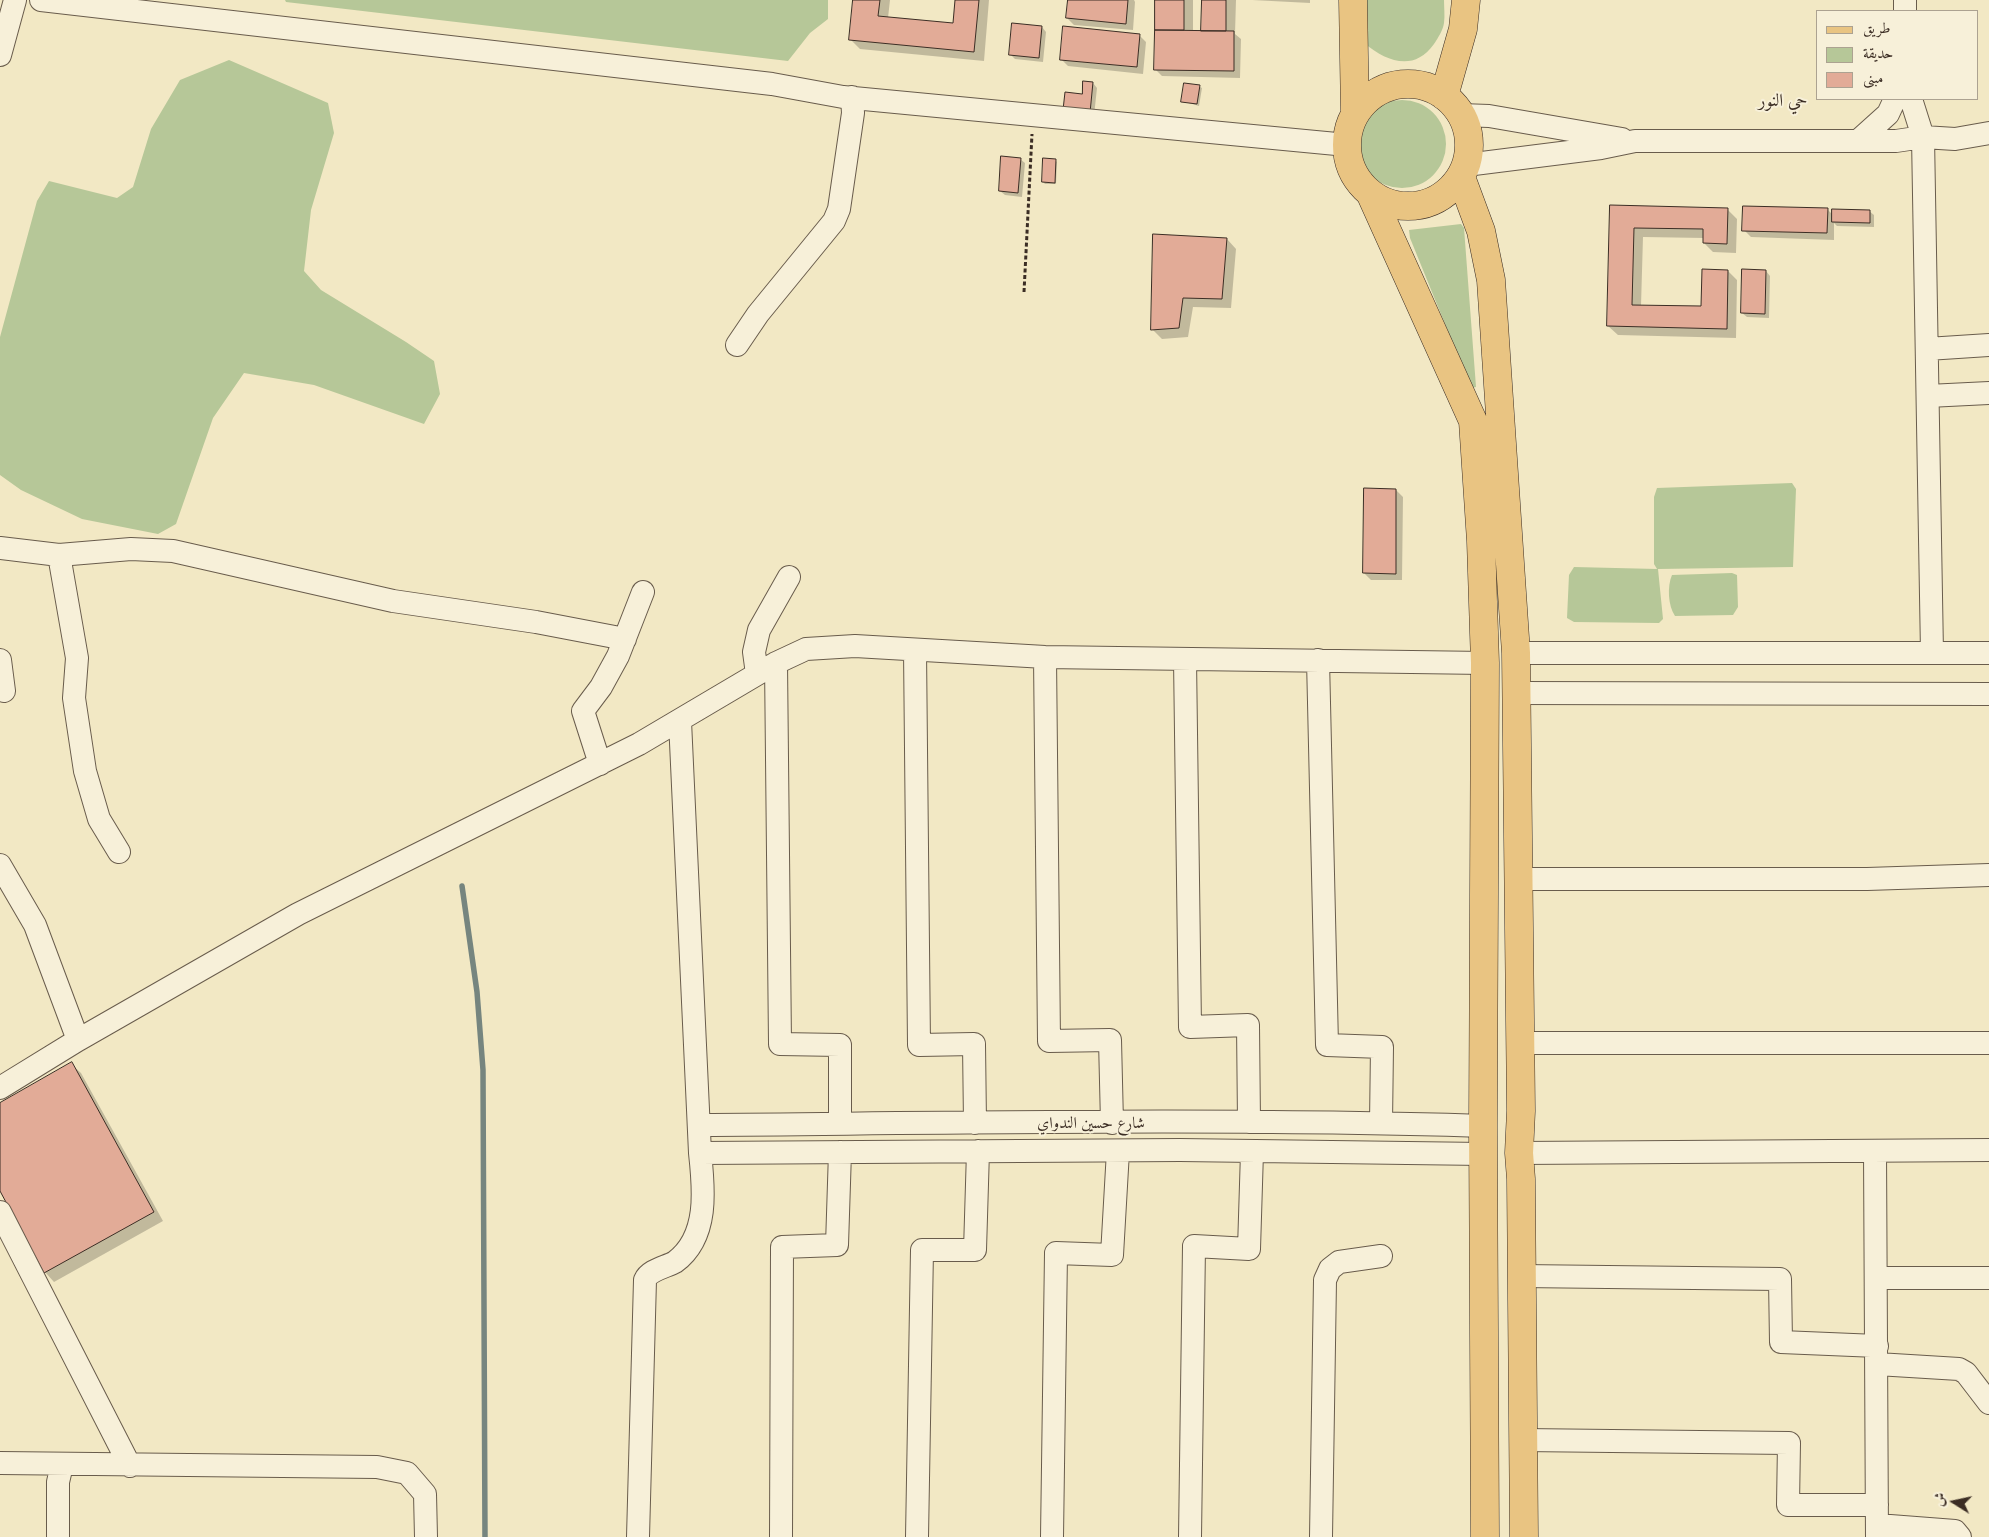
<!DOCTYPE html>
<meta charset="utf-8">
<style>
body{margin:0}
#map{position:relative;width:1989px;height:1537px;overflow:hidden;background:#f2e8c4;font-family:"Libre Caslon Text",Amiri,serif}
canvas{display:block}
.legend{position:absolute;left:1816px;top:10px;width:162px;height:90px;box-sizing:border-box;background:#f7f0d9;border:1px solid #aca291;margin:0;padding:6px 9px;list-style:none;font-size:15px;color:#3b2d24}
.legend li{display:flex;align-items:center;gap:10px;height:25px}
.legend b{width:25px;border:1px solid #aca291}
.north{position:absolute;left:1929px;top:1477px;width:50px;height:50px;-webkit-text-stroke:4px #f7f0d9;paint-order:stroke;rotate:280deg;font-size:14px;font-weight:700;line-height:20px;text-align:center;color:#3b2d24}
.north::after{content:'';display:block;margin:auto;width:18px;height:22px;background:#3b2d24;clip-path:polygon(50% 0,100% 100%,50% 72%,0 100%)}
</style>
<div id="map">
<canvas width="1989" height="1537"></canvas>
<ul class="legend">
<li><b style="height:6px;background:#e9c482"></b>طريق</li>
<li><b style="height:14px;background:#b6c798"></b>حديقة</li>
<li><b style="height:14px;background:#e2ab97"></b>مبنى</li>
</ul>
<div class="north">ش</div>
</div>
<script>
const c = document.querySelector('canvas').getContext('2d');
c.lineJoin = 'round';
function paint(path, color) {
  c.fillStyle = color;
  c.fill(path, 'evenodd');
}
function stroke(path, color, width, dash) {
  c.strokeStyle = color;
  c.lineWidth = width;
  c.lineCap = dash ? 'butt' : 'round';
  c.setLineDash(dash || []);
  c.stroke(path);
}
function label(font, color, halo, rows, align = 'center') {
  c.font = font + ' "Libre Caslon Text",Amiri,serif';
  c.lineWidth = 4;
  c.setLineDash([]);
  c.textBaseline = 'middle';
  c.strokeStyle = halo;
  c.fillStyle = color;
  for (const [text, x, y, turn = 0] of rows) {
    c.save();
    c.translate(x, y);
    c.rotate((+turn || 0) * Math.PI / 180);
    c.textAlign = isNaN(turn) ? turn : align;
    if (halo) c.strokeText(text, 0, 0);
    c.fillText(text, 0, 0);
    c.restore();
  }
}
paint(new Path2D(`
 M 285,0 L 828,0 L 828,19 L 810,33 L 788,61 L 286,2 Z
 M 1360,0 L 1444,0 C 1444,7 1445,16 1444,23 C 1443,30 1438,38 1434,44 C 1414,72 1387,62 1364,43 Z
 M 229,60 L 328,103 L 334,133 L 311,210 L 304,271 L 321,290 L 406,342 L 434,361 L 440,394 L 424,424 L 314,385 L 244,373 L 213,418 L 176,524 L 158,534 L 82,519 L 21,490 L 0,475 L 0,337 L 37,201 L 49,181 L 117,198 L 133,187 L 151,129 L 180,80 Z
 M1358 144a44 44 0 1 1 88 0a44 44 0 1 1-88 0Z
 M 1461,224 L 1464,228 L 1476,387 L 1471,388 L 1410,238 L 1409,230 Z
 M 1792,483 L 1796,489 L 1793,567 L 1658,569 L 1663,619 L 1659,623 L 1574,622 L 1567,618 L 1569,575 L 1574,567 L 1657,569 L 1654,564 L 1654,497 L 1657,488 Z
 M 1732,573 L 1737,575 L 1738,607 L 1733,615 L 1675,616 C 1668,606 1667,586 1672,575 Z`), '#b6c798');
paint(new Path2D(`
 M 854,0 L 890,0 L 888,18 L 954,25 L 956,0 L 989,0 L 984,61 L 860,49 L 850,39 Z
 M 1069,0 L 1134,0 L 1135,2 L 1133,30 L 1074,25 L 1067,18 Z
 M 1156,0 L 1193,0 L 1193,32 L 1203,32 L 1203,0 L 1236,0 L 1235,34 L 1241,39 L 1240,78 L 1162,76 L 1155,69 Z
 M 1252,0 L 1310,0 L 1310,3 Z
 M 1042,27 L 1046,32 L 1043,62 L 1015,59 L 1010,54 Z
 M 1139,35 L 1146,42 L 1143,74 L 1068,66 L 1061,59 Z
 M 1093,83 L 1097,88 L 1094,116 L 1083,95 Z
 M 1200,87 L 1202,88 L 1199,106 L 1182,101 Z
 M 1020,159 L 1025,163 L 1022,197 L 1005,195 L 1000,191 Z
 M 1055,160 L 1057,162 L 1056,184 L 1045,184 L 1043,182 Z
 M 1611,207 L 1727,209 L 1737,219 L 1736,253 L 1713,252 L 1704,243 L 1704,238 L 1643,237 L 1641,306 L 1702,308 L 1728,271 L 1737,280 L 1736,338 L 1618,335 L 1608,326 Z
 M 1827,209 L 1833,215 L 1869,211 L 1874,215 L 1874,227 L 1837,226 L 1834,223 L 1834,240 L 1751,237 L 1744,230 Z
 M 1227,239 L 1236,249 L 1231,308 L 1193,307 L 1188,337 L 1162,339 L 1152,329 Z
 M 1766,271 L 1770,276 L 1769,318 L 1747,317 L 1742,313 Z
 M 1396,490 L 1403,497 L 1402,580 L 1371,580 L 1364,573 Z
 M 71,1064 L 81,1073 L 163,1221 L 54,1282 L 45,1272 L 0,1188 L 0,1104 Z`), '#0003');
stroke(new Path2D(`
 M 462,886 L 477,992 L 483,1070 L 485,1537`), '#76857f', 5.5);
const building = new Path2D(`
 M 853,0 L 880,0 L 878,16 L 953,23 L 955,0 L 979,0 L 974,52 L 849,40 Z
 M 1068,0 L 1128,0 L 1126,24 L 1066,18 Z
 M 1155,0 L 1184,0 L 1184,30 L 1155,30 Z
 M 1202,0 L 1226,0 L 1226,31 L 1201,31 Z
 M 1012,23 L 1042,26 L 1039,58 L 1009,55 Z
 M 1063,26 L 1140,34 L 1137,67 L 1060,60 Z
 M 1155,30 L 1234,31 L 1234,71 L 1154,70 Z
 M 1083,81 L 1093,82 L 1090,113 L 1063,110 L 1065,92 L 1082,94 Z
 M 1184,83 L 1200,85 L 1197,104 L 1181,102 Z
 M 1001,156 L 1021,158 L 1018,193 L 999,191 Z
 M 1043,158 L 1056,159 L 1055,183 L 1042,182 Z
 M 1610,205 L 1728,208 L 1727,244 L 1703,243 L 1703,229 L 1634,228 L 1632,305 L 1701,306 L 1702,269 L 1728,270 L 1727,329 L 1607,326 Z
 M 1743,206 L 1828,208 L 1827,233 L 1742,231 Z
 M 1832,209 L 1870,210 L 1870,223 L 1832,222 Z
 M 1153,234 L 1227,238 L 1222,299 L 1183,298 L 1179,328 L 1151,330 Z
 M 1742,269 L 1766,270 L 1765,314 L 1741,313 Z
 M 1364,488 L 1396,489 L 1396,574 L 1363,573 Z
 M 72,1062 L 154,1212 L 44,1273 L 0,1191 L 0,1103 Z`);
paint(building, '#e2ab97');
stroke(building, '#3b2d24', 1);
const minor = new Path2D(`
 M 41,0 L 772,84 L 843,97 L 1347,145
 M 1905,11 L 1905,0
 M 0,55 L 15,0
 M 1911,99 L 1923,137 L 1932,653
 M 1461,115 L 1489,116 L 1622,139
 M 1858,141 L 1888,114 L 1895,99
 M 1466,165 L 1601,148 L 1635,141 L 1896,141 L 1923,137 L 1955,139 L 1989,133
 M 737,345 L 758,314 L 834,221 L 839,209 L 853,113 L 852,97
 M 1927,349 L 1989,345
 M 1928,396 L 1989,393
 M 0,548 L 59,555 L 131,549 L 173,551 L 393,601 L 536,622 L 625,639
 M 59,555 L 77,658 L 74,698 L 85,771 L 99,819 L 119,852
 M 915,650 L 919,1045 L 974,1044 L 975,1123
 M 1516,653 L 1989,653
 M 1045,657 L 1049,1041 L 1110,1040 L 1112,1123
 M 1185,659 L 1190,1027 L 1248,1025 L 1249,1122
 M 0,660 L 4,691
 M 1318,660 L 1327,1045 L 1382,1047 L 1381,1123
 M 776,663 L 780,1044 L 840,1045 L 840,1124
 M 757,674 L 754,652 L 759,630 L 789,577
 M 1517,693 L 1989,694
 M 600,764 L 583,711 L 601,687 L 618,656 L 643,592
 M 0,865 L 35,925 L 78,1040
 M 1520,879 L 1867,879 L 1989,875
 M 1519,1043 L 1989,1043
 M 0,1088 L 78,1040 L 298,914 L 639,744 L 776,663 L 806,649 L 855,646 L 1045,657 L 1485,663
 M 700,1125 C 961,1123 1222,1118 1483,1126
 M 1875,1151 L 1877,1537
 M 700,1153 L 1180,1150 L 1483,1154
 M 1519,1153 L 1989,1150
 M 0,1212 L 130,1466
 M 1521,1276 L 1780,1279 L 1781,1342 L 1877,1346
 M 1877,1278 L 1989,1278
 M 1877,1364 L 1959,1369 L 1966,1373 L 1989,1403
 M 1523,1440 L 1789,1443 L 1788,1505 L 1877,1505
 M 0,1463 L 377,1467 L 407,1473 L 425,1494 L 426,1537
 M 1877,1525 L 1955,1531 L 1960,1537
 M 58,1537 L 58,1482 L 62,1465
 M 638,1537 L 645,1280 C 649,1270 666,1267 675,1262 C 709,1237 704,1189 700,1153 L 680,721
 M 781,1537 L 782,1247 L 837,1245 L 840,1152
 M 917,1537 L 922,1250 L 975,1250 L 978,1151
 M 1052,1537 L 1056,1253 L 1112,1255 L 1118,1151
 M 1190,1537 L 1194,1246 L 1249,1249 L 1252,1152
 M 1321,1537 L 1325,1280 L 1330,1269 L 1339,1262 L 1381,1256`);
const major = new Path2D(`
 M 1353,0 L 1355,114
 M1347 145a61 61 0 1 1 122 0a61 61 0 1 1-122 0Z
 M 1444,96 L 1463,29 L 1466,0
 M 1461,177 L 1481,231 L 1491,280 L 1516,653 L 1521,1111 L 1519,1153 L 1521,1179 L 1524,1537
 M 1371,195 L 1473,421 L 1481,541 L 1485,663 L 1483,1126 L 1485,1537`);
stroke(minor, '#695c4c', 24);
stroke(major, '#3b2d24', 29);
stroke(new Path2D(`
 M 1024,292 L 1032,134`), '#3b2d24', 3, [4, 2.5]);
stroke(minor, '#f7f0d9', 22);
stroke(major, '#e9c482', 28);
label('16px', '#3b2d24', '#f7f0d9', [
 ["شارع حسين الندواي",1091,1123]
]);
label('18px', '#3b2d24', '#f7f0d9', [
 ["حي النور",1783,101]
]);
</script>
